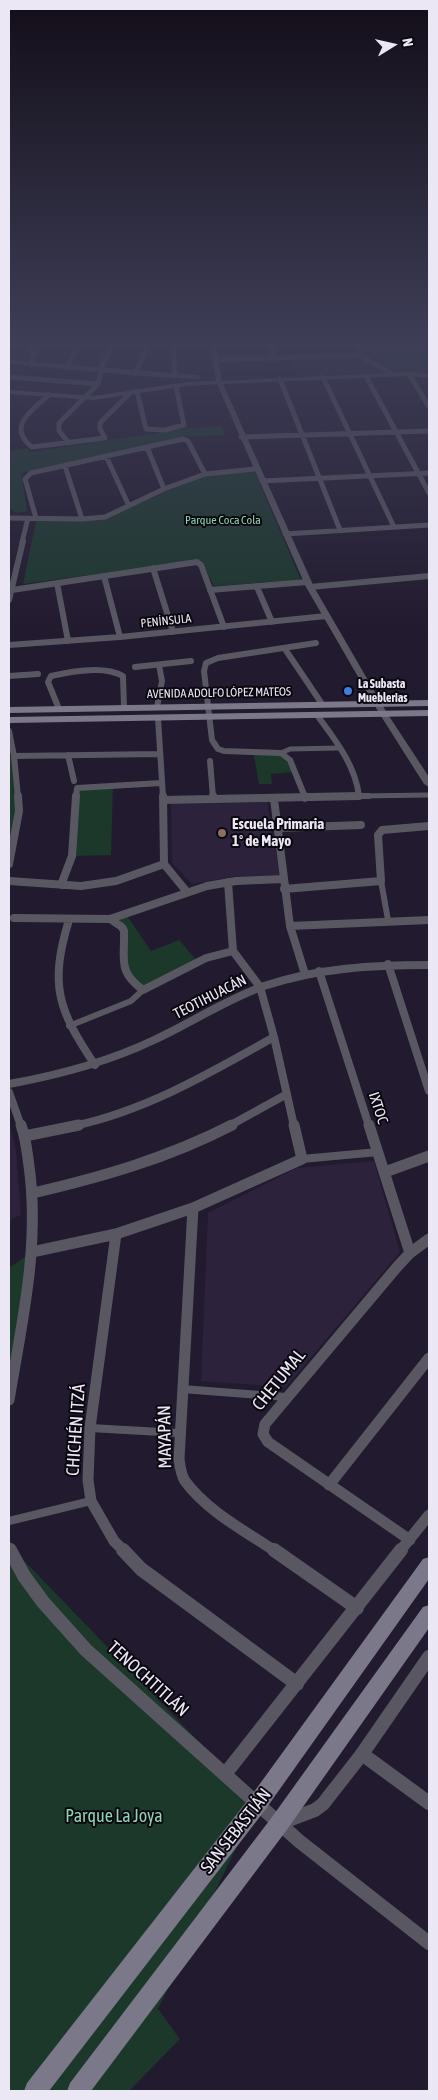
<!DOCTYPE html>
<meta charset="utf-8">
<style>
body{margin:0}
#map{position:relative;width:438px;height:2100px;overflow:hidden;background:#221a2e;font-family:"Asap Condensed",sans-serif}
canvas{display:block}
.frame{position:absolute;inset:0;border:10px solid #ebe7f5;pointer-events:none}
.north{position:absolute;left:368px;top:20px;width:50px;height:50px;-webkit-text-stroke:4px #0a070f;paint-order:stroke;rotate:80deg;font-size:14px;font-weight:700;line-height:20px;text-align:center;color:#ebe7f5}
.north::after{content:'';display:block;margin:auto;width:18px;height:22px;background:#ebe7f5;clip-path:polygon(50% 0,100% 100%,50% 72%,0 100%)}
</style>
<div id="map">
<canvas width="438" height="2100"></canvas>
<div class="frame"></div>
<div class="north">N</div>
</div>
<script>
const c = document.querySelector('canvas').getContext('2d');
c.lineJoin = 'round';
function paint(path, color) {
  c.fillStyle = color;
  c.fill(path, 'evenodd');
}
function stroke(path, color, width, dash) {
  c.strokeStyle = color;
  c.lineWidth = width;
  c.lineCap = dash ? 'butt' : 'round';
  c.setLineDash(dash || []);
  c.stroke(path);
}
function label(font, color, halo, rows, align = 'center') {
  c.font = font + ' "Asap Condensed",sans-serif';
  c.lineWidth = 4;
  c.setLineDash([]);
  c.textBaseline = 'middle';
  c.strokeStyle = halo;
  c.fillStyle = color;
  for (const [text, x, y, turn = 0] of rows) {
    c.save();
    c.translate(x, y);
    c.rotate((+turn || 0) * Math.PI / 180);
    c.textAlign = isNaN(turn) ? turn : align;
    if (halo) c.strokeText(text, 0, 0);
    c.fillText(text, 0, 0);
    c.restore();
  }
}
paint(new Path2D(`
 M 358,356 L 387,373 L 299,376 L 291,358 Z
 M 267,801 L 280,875 L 231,877 L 192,884 L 172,863 L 171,802 Z
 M 9,1121 L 16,1150 L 21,1215 L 9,1220 Z
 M 374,1161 L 400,1252 L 286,1387 L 201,1381 L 208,1213 L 297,1168 Z`), '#2c223c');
paint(new Path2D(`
 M 358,344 L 429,344 L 429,376 C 417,374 404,376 393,374 C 378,372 365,357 358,344 Z
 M 222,426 L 225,435 L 191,437 L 190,435 L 21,473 L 27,511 L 17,513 L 9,508 L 9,451 L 27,448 L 31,452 L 189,428 Z
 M 254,470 L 301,580 L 214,586 L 201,560 L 23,584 L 36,521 L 104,518 L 205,475 Z
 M 253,751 L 281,753 L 295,772 L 271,774 L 272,784 L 259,784 Z
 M 9,756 L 14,756 L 18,799 L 9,864 Z
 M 113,785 L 111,855 L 72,856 L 76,791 Z
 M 126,914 L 151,951 L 179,940 L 198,962 L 143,990 L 129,981 L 124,937 L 111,919 Z
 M 32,1252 L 9,1398 L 9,1268 Z
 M 9,1545 L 258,1803 L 158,2009 L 180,2039 L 129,2091 L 9,2091 Z`), '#1b382b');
stroke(new Path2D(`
 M 281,753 L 290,749 L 339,748
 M 359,796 L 429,795`), '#595862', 5);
stroke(new Path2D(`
 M 359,796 L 369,796
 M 381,881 L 388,920
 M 69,1026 L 131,1001 L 143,990`), '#595862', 6);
stroke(new Path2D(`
 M 302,1159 L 378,1152
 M 182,1389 L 286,1397
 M 90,1428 L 179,1433
 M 9,1521 L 91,1501`), '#595862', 8);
stroke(new Path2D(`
 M 26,344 L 34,355
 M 173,344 L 175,376
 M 271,344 L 274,358
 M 358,344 L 363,357 L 392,374
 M 305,345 L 329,344
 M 215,360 L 361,355
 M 31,365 L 34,355 L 43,344
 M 66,368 L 79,344
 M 135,374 L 148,344
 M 409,374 L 429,407
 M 366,376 L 429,493
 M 9,377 L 98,384
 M 323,377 L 394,527
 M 280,379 L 340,530
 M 137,391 L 146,429 L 165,430 L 184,425 L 176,386
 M 49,395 C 32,410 6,427 32,447 L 105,438 L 100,429 L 100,423 L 130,393
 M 241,437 L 429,431
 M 69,443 L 59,431 L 59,423 L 98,384 L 103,363 L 112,344
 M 147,447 L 164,489
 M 106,456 L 129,506
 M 65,466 L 82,519
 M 262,481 L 429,473
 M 9,518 L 82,519 L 105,517 L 164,489 L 205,474 L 255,469
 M 36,518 L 25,479 L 31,473 L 183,439 L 188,441 L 205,474
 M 285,534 L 429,525
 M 22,542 L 28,518`), '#595862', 5);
stroke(new Path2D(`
 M 153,568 L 173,632
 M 104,576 L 120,637
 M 57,583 L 68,641
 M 257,587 L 272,622
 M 310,587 L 429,576
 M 12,590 L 197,562 L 201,565 L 224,627
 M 210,590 L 307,582
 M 9,600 L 23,541
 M 9,645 L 120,637 L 326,616
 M 285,649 L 322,704
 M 135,667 L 191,661
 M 9,676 L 38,674
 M 157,707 L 162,681 L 159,665
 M 59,709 L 48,682 L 51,676 C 72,671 104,665 123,676 L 124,707
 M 158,718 L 163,797
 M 9,731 L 14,756 L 18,797
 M 68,755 L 74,781
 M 14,756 L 158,754
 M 210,761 L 213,797
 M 76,797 L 77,788 L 161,783
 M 305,797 L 290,760 L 281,753 L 224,751 L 218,749 L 212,740 L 204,671 L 206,663 L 218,658 L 316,643
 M 305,797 L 359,796 C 355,764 335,740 317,715`), '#595862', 6);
stroke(new Path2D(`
 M 163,796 L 164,864 L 187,892
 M 213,796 L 213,799
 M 304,796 L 305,798
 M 274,799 L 290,926 L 305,974
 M 163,800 L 359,796
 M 278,828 L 361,825
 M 9,864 L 19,811 L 18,796
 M 9,881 L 81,886 L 116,881 L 164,864
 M 228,882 L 233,951 L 260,987 L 274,1037 L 294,1126
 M 61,885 L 72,856 L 76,796
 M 284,889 L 381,881 L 378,835 L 382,830 L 429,826
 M 14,918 L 110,919 L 207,886 L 236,881 L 283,879
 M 110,919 L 122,927 L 124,931 C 125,959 117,971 143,990 L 206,958 L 233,951
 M 69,920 C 49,985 58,1010 95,1065
 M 290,926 L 429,920
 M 388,964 L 429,1091
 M 319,971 L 369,1126
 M 9,1084 C 59,1075 108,1062 154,1040 C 191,1023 225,1000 264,986 C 318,968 373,965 429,965
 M 9,1092 L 21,1126
 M 73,1126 C 145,1111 210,1073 274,1037
 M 229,1126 L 287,1094`), '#595862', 8);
stroke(new Path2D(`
 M 369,1125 L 410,1253
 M 25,1136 L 79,1125
 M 385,1172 L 429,1156
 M 33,1193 C 102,1177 168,1158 232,1125
 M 193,1208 L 179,1459 C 180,1467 181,1475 185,1481 C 207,1511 245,1531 275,1551
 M 116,1234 L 90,1428 L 88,1480 L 91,1501 L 114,1541 L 124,1551
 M 32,1252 L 116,1234 L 193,1208 L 302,1159 L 294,1125
 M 9,1400 C 22,1322 40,1245 29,1166 C 27,1152 26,1138 21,1125
 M 329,1485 L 429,1358
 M 410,1540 L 268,1442 L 263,1434 L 265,1424 L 397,1267 L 410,1253 L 429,1239
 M 9,1548 L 11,1551
 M 400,1551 L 429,1515`), '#595862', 11);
stroke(new Path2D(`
 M 10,1550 L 24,1576 L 43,1602 L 86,1650 L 299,1841 L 429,1943
 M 123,1550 L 141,1569 L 297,1684
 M 274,1550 L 357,1608
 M 362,1754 L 429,1803
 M 226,1773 L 401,1550
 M 286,1821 L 315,1810 L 323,1804 L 362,1754 L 429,1657`), '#595862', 14);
paint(new Path2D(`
 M 210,344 L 216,344 L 222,381 L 409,372 L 429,374 L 429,378 L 409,376 L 223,384 L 314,587 L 387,713 L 429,777 L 429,787 L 424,784 L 379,713 L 306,587 L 217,384 L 187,386 L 94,400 L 9,394 L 9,390 L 94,396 L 187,382 L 216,381 Z
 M 9,360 L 198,375 L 201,377 L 198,379 L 155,377 L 9,364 Z`), '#595862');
paint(new Path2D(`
 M 429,700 L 429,706 L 9,713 L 9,707 Z
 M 429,710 L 429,716 L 9,723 L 9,717 Z
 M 429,1557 L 429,1579 L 265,1810 L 49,2091 L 24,2091 L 27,2083 L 251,1796 L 423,1559 Z
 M 429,1605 L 429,1628 L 286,1831 L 91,2091 L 67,2091 L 70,2083 L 272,1817 L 423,1607 Z`), '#7b7889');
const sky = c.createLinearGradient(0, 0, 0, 638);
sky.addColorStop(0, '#130e19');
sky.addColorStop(0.54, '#3e3e57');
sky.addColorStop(1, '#3e3e5700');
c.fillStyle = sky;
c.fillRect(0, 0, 438, 638);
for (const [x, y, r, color] of [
 [348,691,5,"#3f7fe0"],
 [222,833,5,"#8d6e63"]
]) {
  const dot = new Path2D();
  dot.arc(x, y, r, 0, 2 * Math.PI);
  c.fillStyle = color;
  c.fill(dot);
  stroke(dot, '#0a070f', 2);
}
label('12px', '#8ad5b2', '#0a070f', [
 ["Parque Coca Cola",223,520]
]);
label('12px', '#ebe7f5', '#0a070f', [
 ["PENÍNSULA",166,621,-6],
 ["AVENIDA ADOLFO LÓPEZ MATEOS",219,693,-1]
]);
label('bold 12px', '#ebe7f5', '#0a070f', [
 ["La Subasta",358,684],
 ["Mueblerias",358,698]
], 'left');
label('bold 15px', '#ebe7f5', '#0a070f', [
 ["Escuela Primaria",232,824],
 ["1° de Mayo",232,841]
], 'left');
label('15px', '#ebe7f5', '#0a070f', [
 ["TEOTIHUACÁN",210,997,-27],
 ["IXTOC",378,1108,72]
]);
label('18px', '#ebe7f5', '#0a070f', [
 ["CHETUMAL",279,1380,-51],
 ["CHICHÉN ITZÁ",76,1430,-86],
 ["MAYAPÁN",165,1437,-91],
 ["TENOCHTITLÁN",148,1679,42],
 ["SAN SEBASTIÁN",236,1831,-52]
]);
label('18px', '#8ad5b2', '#0a070f', [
 ["Parque La Joya",114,1816]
]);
</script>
